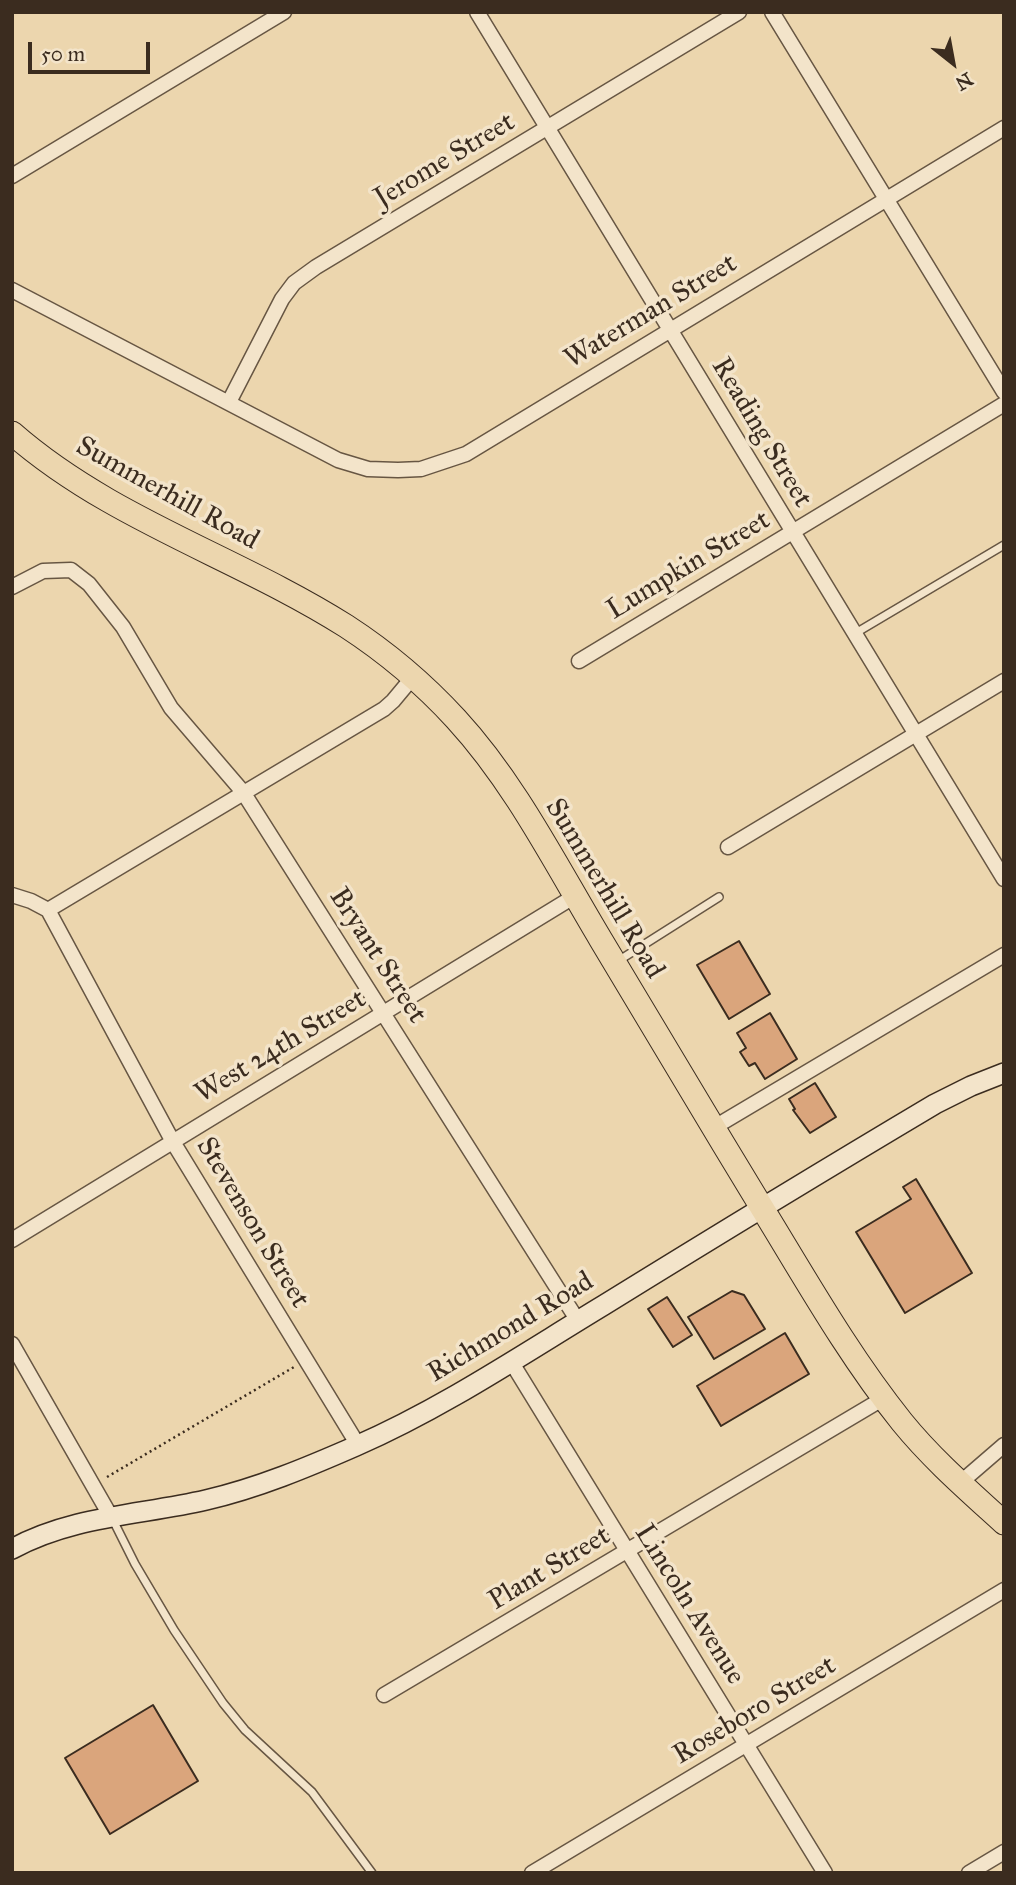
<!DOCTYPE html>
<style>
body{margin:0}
#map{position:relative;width:1016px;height:1885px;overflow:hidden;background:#ecd6ae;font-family:"IM FELL Great Primer",serif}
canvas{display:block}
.frame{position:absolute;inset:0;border:14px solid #3b2c1f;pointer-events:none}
.north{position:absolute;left:918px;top:28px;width:70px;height:70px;-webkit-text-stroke:5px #f3e4ca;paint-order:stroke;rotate:149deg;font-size:19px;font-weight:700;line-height:28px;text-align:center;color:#3b2c1f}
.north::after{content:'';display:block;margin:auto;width:24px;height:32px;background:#3b2c1f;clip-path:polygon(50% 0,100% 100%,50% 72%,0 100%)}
.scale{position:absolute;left:28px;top:42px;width:122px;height:32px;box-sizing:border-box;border:4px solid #3b2c1f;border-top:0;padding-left:9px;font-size:21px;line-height:24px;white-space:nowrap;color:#3b2c1f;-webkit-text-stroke:5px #f3e4ca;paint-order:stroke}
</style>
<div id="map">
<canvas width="1016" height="1885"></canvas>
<div class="frame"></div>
<div class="north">N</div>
<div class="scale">50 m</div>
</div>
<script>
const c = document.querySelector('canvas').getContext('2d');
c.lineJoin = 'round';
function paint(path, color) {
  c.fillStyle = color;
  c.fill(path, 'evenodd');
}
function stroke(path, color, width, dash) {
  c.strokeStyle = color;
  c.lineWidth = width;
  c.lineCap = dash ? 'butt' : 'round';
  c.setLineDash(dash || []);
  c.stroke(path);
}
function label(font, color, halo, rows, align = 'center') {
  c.font = font + ' "IM FELL Great Primer",serif';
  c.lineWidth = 7;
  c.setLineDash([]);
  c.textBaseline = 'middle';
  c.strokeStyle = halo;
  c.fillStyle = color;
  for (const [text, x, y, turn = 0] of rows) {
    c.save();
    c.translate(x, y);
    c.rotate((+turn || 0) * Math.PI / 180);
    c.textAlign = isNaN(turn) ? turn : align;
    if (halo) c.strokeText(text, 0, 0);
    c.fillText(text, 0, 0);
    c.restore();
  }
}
const building = new Path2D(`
 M 739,941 L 770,994 L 729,1019 L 697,965 Z
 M 770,1013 L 797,1059 L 765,1079 L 755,1063 L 749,1066 L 740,1052 L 746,1048 L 737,1033 Z
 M 815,1083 L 836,1117 L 810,1133 L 793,1110 L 795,1109 L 789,1099 Z
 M 916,1179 L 972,1273 L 905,1313 L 856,1232 L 911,1199 L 903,1187 Z
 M 732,1291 L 744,1295 L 765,1329 L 714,1359 L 688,1317 Z
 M 667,1297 L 692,1335 L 673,1347 L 648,1309 Z
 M 785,1333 L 809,1374 L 721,1426 L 697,1386 Z
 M 153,1705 L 198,1781 L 110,1834 L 65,1758 Z`);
paint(building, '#daa57c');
stroke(building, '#3b2c1f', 2);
const lane = new Path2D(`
 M 854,634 L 1004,545
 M 618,961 L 719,897
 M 112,1518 L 135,1564 L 174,1630 L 223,1703 L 245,1730 L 312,1792 L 372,1873`);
const street = new Path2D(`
 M 477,12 L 1004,879
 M 772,12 L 1004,392
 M 12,176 L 284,12
 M 12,290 L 338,460 L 368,469 L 398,470 L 421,469 L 466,454 L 1004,128
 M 229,402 L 282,299 L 294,283 L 316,267 L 739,12
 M 12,587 L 43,571 L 71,570 L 89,584 L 123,627 L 171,708 L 243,792 L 578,1321
 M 579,661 L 1004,404
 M 728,847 L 1004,681
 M 12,895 L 31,901 L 48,910 L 173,1142 L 358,1445
 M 48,910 L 384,709 L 393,701 L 413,677
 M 713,1128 L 1004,955
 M 12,1240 L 575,896
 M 12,1344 L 111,1517
 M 512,1363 L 825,1873
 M 960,1483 L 1004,1445
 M 384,1695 L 884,1398
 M 532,1873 L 1004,1590
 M 969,1873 L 1004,1852`);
const secondary = new Path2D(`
 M 12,1549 C 72,1516 141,1515 206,1500 C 258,1488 308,1467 356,1446 C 443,1408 523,1354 604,1305 C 714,1237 824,1170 935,1104 L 971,1086 L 1004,1073`);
const primary = new Path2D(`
 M 12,433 C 110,519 237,557 346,626 C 386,652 423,683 456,719 C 515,783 556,865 601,940 C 658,1035 715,1131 773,1226 C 813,1292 853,1361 902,1422 C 932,1459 969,1491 1004,1523`);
stroke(lane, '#675643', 10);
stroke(street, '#675643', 17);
stroke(secondary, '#3b2c1f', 22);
stroke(primary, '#3b2c1f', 25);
stroke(new Path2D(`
 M 107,1477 L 294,1367`), '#3b2c1f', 2.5, [2, 3.5]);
stroke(lane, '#f3e4ca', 7);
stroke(street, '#f3e4ca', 14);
stroke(secondary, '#f3e4ca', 19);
stroke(primary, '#ecd6ae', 23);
label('28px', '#3b2c1f', '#f3e4ca', [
 ["Jerome Street",445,161,-31],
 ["Waterman Street",651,312,-31],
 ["Reading Street",761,433,59],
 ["Summerhill Road",167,494,29],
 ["Lumpkin Street",689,566,-31],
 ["Summerhill Road",604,889,59],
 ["Bryant Street",377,956,57],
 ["West 24th Street",281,1047,-31],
 ["Stevenson Street",252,1223,59],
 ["Richmond Road",511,1328,-31],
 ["Plant Street",550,1569,-31],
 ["Lincoln Avenue",689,1605,58],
 ["Roseboro Street",755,1711,-31]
]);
</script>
